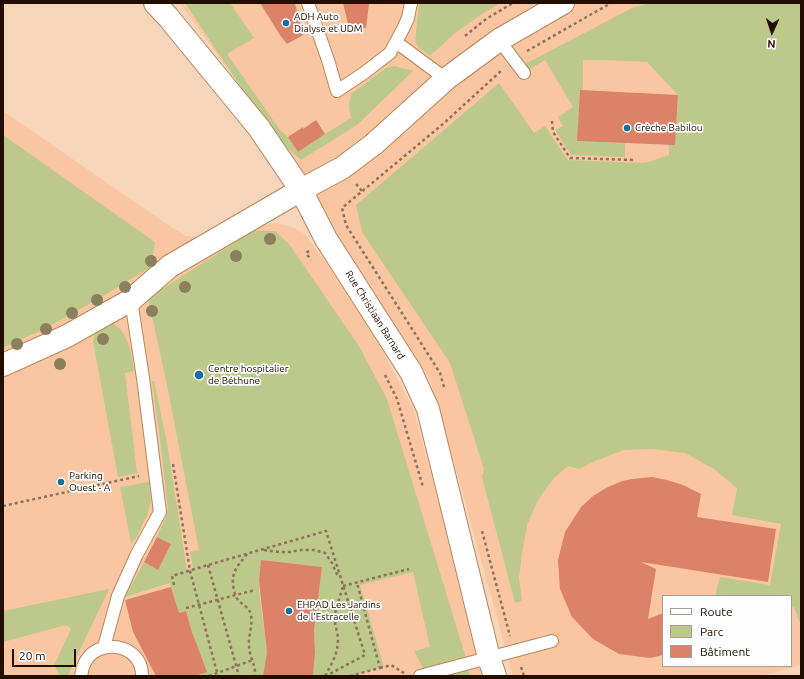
<!DOCTYPE html>
<meta charset="utf-8">
<style>
body{margin:0}
#map{position:relative;width:804px;height:679px;overflow:hidden;background:#f7d5bb;font-family:Ubuntu,sans-serif}
canvas{display:block}
.frame{position:absolute;inset:0;border:4px solid #220e01;pointer-events:none}
.legend{position:absolute;left:662px;top:595px;width:130px;height:72px;box-sizing:border-box;background:#fdfdfd;border:1px solid #a59d98;margin:0;padding:5px 7px;list-style:none;font-size:12px;color:#220e01}
.legend li{display:flex;align-items:center;gap:8px;height:20px}
.legend b{width:20px;border:1px solid #a59d98}
.north{position:absolute;left:752px;top:12px;width:40px;height:40px;-webkit-text-stroke:3px #fdfdfd;paint-order:stroke;rotate:183deg;font-size:11px;font-weight:700;line-height:16px;text-align:center;color:#220e01}
.north::after{content:'';display:block;margin:auto;width:14px;height:18px;background:#220e01;clip-path:polygon(50% 0,100% 100%,50% 72%,0 100%)}
.scale{position:absolute;left:12px;top:649px;width:64px;height:18px;box-sizing:border-box;border:2px solid #220e01;border-top:0;padding-left:5px;font-size:12px;line-height:14px;white-space:nowrap;color:#220e01;-webkit-text-stroke:3px #fdfdfd;paint-order:stroke}
</style>
<div id="map">
<canvas width="804" height="679"></canvas>
<div class="frame"></div>
<ul class="legend">
<li><b style="height:5px;background:#fff"></b>Route</li>
<li><b style="height:11px;background:#bdc98b"></b>Parc</li>
<li><b style="height:11px;background:#dc8267"></b>Bâtiment</li>
</ul>
<div class="north">N</div>
<div class="scale">20 m</div>
</div>
<script>
const c = document.querySelector('canvas').getContext('2d');
c.lineJoin = 'round';
function paint(path, color) {
  c.fillStyle = color;
  c.fill(path, 'evenodd');
}
function stroke(path, color, width, dash) {
  c.strokeStyle = color;
  c.lineWidth = width;
  c.lineCap = dash ? 'butt' : 'round';
  c.setLineDash(dash || []);
  c.stroke(path);
}
function label(font, color, halo, rows, align = 'center') {
  c.font = font + ' Ubuntu,sans-serif';
  c.lineWidth = 3.5;
  c.setLineDash([]);
  c.textBaseline = 'middle';
  c.strokeStyle = halo;
  c.fillStyle = color;
  for (const [text, x, y, turn = 0] of rows) {
    c.save();
    c.translate(x, y);
    c.rotate((+turn || 0) * Math.PI / 180);
    c.textAlign = isNaN(turn) ? turn : align;
    if (halo) c.strokeText(text, 0, 0);
    c.fillText(text, 0, 0);
    c.restore();
  }
}
paint(new Path2D(`
 M 180,3 L 801,3 L 801,665 L 762,676 L 513,676 L 460,483 L 430,380 L 389,316 L 338,238 L 296,163 ZM 663,596 L 791,596 L 791,666 L 663,666 Z
 M 3,111 L 171,227 L 186,236 L 200,237 L 263,225 L 277,223 L 292,227 L 305,234 L 331,270 L 377,341 L 413,408 L 478,647 L 485,676 L 3,676 Z`), '#f9c6a1');
paint(new Path2D(`
 M 185,3 L 230,3 L 254,38 L 227,54 L 280,130 L 288,137 L 298,152 L 325,134 L 351,118 L 349,107 L 351,94 L 386,68 L 395,66 L 413,71 L 357,125 L 301,160 L 272,134 Z
 M 419,3 L 501,3 L 483,13 L 455,33 L 430,56 L 419,48 L 415,42 Z
 M 651,3 L 801,3 L 801,626 L 794,607 L 791,608 L 791,596 L 715,596 L 720,577 L 770,585 L 781,524 L 732,515 L 737,488 L 714,469 L 685,453 L 653,449 L 624,450 L 595,461 L 579,469 L 568,466 L 554,478 L 538,500 L 527,525 L 522,553 L 519,578 L 522,601 L 515,603 L 482,477 L 484,469 L 450,363 L 362,232 L 356,205 L 499,83 L 534,133 L 545,126 L 568,160 L 645,163 L 669,155 L 669,144 L 675,145 L 678,95 L 647,62 L 605,60 L 583,60 L 583,90 L 580,91 L 577,141 L 625,143 L 625,157 L 571,155 L 555,130 L 563,126 L 558,117 L 573,107 L 545,60 L 529,70 L 525,64 L 634,7 Z
 M 3,135 L 155,242 L 151,267 L 100,298 L 46,328 L 3,348 Z
 M 253,231 L 275,231 L 289,244 L 359,346 L 387,399 L 466,658 L 424,669 L 414,651 L 430,647 L 413,572 L 360,585 L 384,667 L 351,676 L 313,676 L 315,653 L 314,630 L 322,567 L 261,560 L 259,581 L 259,591 L 267,651 L 270,652 L 266,656 L 263,676 L 202,676 L 194,638 L 186,611 L 179,613 L 170,583 L 125,597 L 144,562 L 158,569 L 171,544 L 157,537 L 167,514 L 168,509 L 160,439 L 152,381 L 154,381 L 167,443 L 187,570 L 193,568 L 190,552 L 199,550 L 166,380 L 148,298 Z
 M 111,322 C 129,332 131,352 134,371 L 125,373 L 137,473 L 118,477 L 93,341 L 96,329 Z
 M 149,482 L 151,502 L 147,515 L 136,538 L 131,543 L 120,487 Z
 M 109,589 L 68,675 L 65,676 L 60,676 L 54,665 L 71,629 L 66,625 L 3,642 L 3,611 Z
 M 468,669 L 470,676 L 443,676 Z`), '#bdc98b');
paint(new Path2D(`
 M 260,3 L 295,3 L 303,35 L 287,44 L 280,35 Z
 M 343,3 L 369,3 L 366,28 L 349,28 Z
 M 580,90 L 678,95 L 675,145 L 577,141 Z
 M 316,120 L 325,134 L 298,152 L 288,137 L 303,127 L 303,129 Z
 M 652,477 L 667,480 L 683,485 L 701,494 L 697,517 L 776,529 L 768,582 L 641,562 L 656,569 L 648,619 L 663,613 L 663,655 L 650,658 L 619,654 L 593,639 L 572,617 L 560,589 L 558,560 L 565,532 L 581,507 L 593,496 L 606,488 L 622,481 L 632,479 Z
 M 157,537 L 171,544 L 158,570 L 144,562 Z
 M 261,560 L 322,567 L 314,630 L 315,653 L 313,676 L 263,676 L 267,652 L 259,581 Z
 M 171,587 L 179,613 L 186,611 L 192,632 L 207,672 L 195,676 L 156,676 L 133,632 L 125,600 Z`), '#dc8267');
const lane = new Path2D(`
 M 308,3 L 328,60 L 337,91 L 364,73 L 390,53 L 403,29 L 408,18 L 411,3
 M 499,40 L 524,73
 M 396,42 L 446,79
 M 104,647 L 118,596 L 137,554 L 160,512 L 143,378 L 131,300
 M 81,676 C 82,673 82,669 83,667 C 94,635 143,643 142,676
 M 420,676 L 552,641`);
const street = new Path2D(`
 M 155,3 L 168,17 L 259,128 L 301,190 L 326,239 L 411,372 L 428,409 L 489,658 L 495,676
 M 3,365 L 67,336 L 131,300 L 170,266 L 301,190 L 342,168 L 374,144 L 446,79 L 499,40 L 563,3`);
stroke(lane, '#ba855c', 14);
stroke(street, '#ba855c', 24);
stroke(new Path2D(`
 M 465,36 L 486,19 L 513,3
 M 527,51 L 611,3
 M 552,121 L 553,132 L 570,158 L 634,160
 M 356,184 L 362,191
 M 309,251 L 306,253 L 311,260
 M 385,375 L 397,399 L 423,487
 M 444,387 L 440,373 L 346,225 L 342,208 L 443,124 L 501,71
 M 173,464 L 190,571 L 218,676
 M 3,506 L 139,476
 M 482,531 L 510,636
 M 264,550 L 279,552 L 289,552 L 302,550 L 314,550 L 325,553 L 332,563 L 338,577
 M 247,554 C 237,567 230,573 234,590 C 235,594 236,598 239,601 C 244,606 249,607 251,615 C 253,625 248,636 249,646 C 249,656 256,665 255,676
 M 208,565 L 239,676
 M 174,585 L 172,576 L 208,565 L 326,531 L 365,655 L 326,676
 M 343,586 L 409,569
 M 186,608 L 255,590
 M 521,667 L 524,676
 M 380,668 L 391,665 L 404,673
 M 209,676 L 253,660
 M 325,676 C 332,663 338,654 338,638 C 337,630 334,623 335,614 C 337,605 340,596 343,587
 M 350,676 L 380,668 L 357,583`), '#8e735f', 2.5, [3, 3]);
stroke(lane, '#fff', 12);
stroke(street, '#fff', 22);
c.fillStyle = '#8b7f5e';
for (const [x, y] of [
 [270,239],
 [236,256],
 [151,261],
 [125,287],
 [185,287],
 [97,300],
 [152,311],
 [72,313],
 [46,329],
 [103,339],
 [17,344],
 [60,364]
]) {
  c.beginPath();
  c.arc(x, y, 6, 0, 2 * Math.PI);
  c.fill();
}
for (const [x, y, r, color] of [
 [286,23,4,"#15709f"],
 [627,128,4,"#15709f"],
 [199,375,5,"#15709f"],
 [61,482,4,"#15709f"],
 [289,611,4,"#15709f"]
]) {
  const dot = new Path2D();
  dot.arc(x, y, r, 0, 2 * Math.PI);
  c.fillStyle = color;
  c.fill(dot);
  stroke(dot, '#fdfdfd', 1.5);
}
label('10px', '#220e01', '#fdfdfd', [
 ["ADH Auto",294,17],
 ["Dialyse et UDM",294,29],
 ["Crèche Babilou",635,128],
 ["Centre hospitalier",208,369],
 ["de Béthune",208,381],
 ["Parking",69,476],
 ["Ouest - A",69,488],
 ["EHPAD Les Jardins",297,605],
 ["de l'Estracelle",297,617]
], 'left');
label('10px', '#220e01', '#fdfdfd', [
 ["Rue Christiaan Barnard",375,315,58]
]);
</script>
